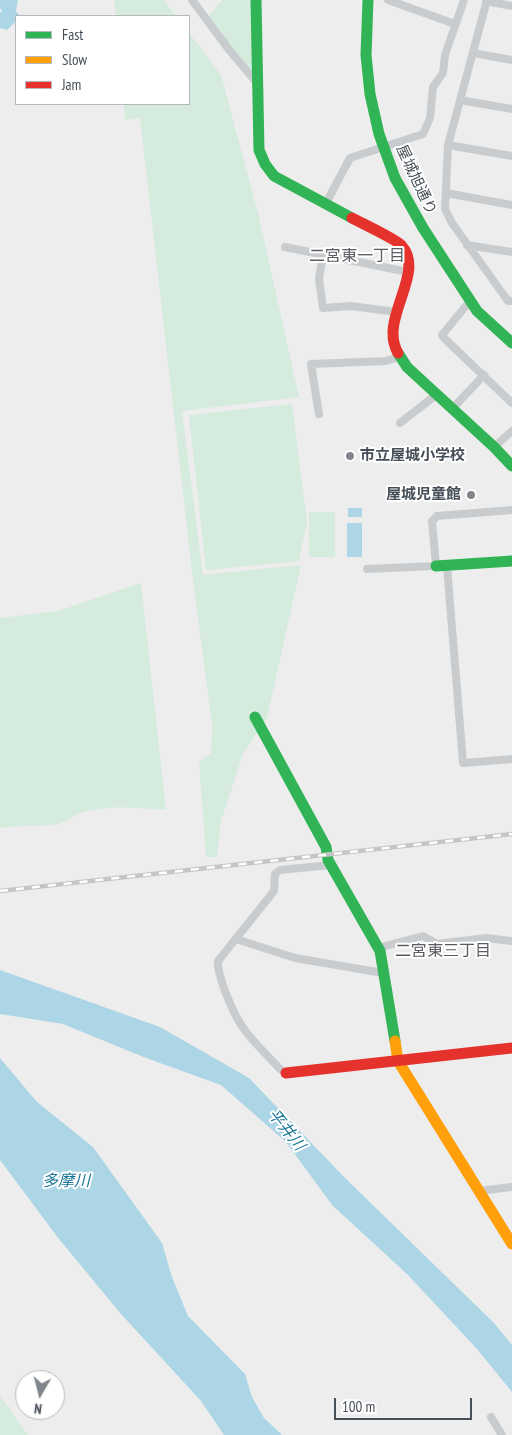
<!DOCTYPE html>
<meta charset="utf-8">
<style>
body{margin:0}
#map{position:relative;width:512px;height:1435px;overflow:hidden;background:#eeeded;font-family:"PT Sans Narrow",sans-serif}
canvas{display:block}
.legend{position:absolute;left:15px;top:15px;width:175px;height:90px;box-sizing:border-box;background:#fff;border:1px solid #b5b8bc;margin:0;padding:6px 9px;list-style:none;font-size:15px;color:#464e58}
.legend li{display:flex;align-items:center;gap:10px;height:25px}
.legend b{width:25px;border:1px solid #b5b8bc}
.north{position:absolute;left:15px;top:1370px;width:50px;height:50px;box-sizing:border-box;background:#fff;border:1px solid #b5b8bc;border-radius:50%;rotate:188deg;font-size:14px;font-weight:700;line-height:20px;text-align:center;color:#464e58}
.north::after{content:'';display:block;margin:auto;width:18px;height:22px;background:#81868c;clip-path:polygon(50% 0,100% 100%,50% 72%,0 100%)}
.scale{position:absolute;left:334px;top:1398px;width:138px;height:22px;box-sizing:border-box;border:2px solid #464e58;border-top:0;padding-left:6px;font-size:15px;line-height:18px;white-space:nowrap;color:#464e58;-webkit-text-stroke:4px #fff;paint-order:stroke}
</style>
<div id="map">
<canvas width="512" height="1435"></canvas>
<ul class="legend">
<li><b style="height:6px;background:#30b455"></b>Fast</li>
<li><b style="height:6px;background:#ff9f0a"></b>Slow</li>
<li><b style="height:6px;background:#e5322d"></b>Jam</li>
</ul>
<div class="north">N</div>
<div class="scale">100 m</div>
</div>
<script>
const c = document.querySelector('canvas').getContext('2d');
c.lineJoin = 'round';
function paint(path, color) {
  c.fillStyle = color;
  c.fill(path, 'evenodd');
}
function stroke(path, color, width, dash) {
  c.strokeStyle = color;
  c.lineWidth = width;
  c.lineCap = dash ? 'butt' : 'round';
  c.setLineDash(dash || []);
  c.stroke(path);
}
function label(font, color, halo, rows, align = 'center') {
  c.font = font + ' "PT Sans Narrow","Noto Sans JP",sans-serif';
  c.lineWidth = 4;
  c.setLineDash([]);
  c.textBaseline = 'middle';
  c.strokeStyle = halo;
  c.fillStyle = color;
  for (const [text, x, y, turn = 0] of rows) {
    c.save();
    c.translate(x, y);
    c.rotate((+turn || 0) * Math.PI / 180);
    c.textAlign = isNaN(turn) ? turn : align;
    if (halo) c.strokeText(text, 0, 0);
    c.fillText(text, 0, 0);
    c.restore();
  }
}
paint(new Path2D(`
 M 114,0 L 164,0 L 176,16 L 116,16 Z
 M 222,0 L 251,0 L 253,69 L 248,71 L 209,16 Z
 M 189,33 L 221,75 L 258,213 L 299,397 L 182,411 L 203,575 L 301,565 L 267,718 L 243,754 L 221,821 L 217,857 L 206,857 L 199,762 L 211,753 L 212,725 L 192,572 L 140,118 L 125,120 L 124,104 L 189,104 Z
 M 292,404 L 307,521 L 299,561 L 206,570 L 189,415 Z
 M 309,512 L 335,512 L 335,557 L 309,557 Z
 M 141,583 L 166,810 C 138,808 106,804 78,814 C 71,816 65,823 58,824 C 39,827 19,825 0,828 L 0,618 L 58,611 Z
 M 0,1396 L 28,1435 L 0,1435 Z`), '#d4ebde');
paint(new Path2D(`
 M 0,0 L 18,0 L 16,11 L 20,16 L 16,16 L 16,21 L 7,30 L 0,28 L 0,13 L 2,11 L 0,8 Z
 M 348,508 L 362,508 L 362,517 L 348,517 Z
 M 347,523 L 362,523 L 362,557 L 347,557 Z
 M 0,970 L 160,1027 L 249,1078 L 344,1177 L 494,1323 L 512,1345 L 512,1392 L 477,1349 L 407,1274 L 332,1205 L 286,1142 L 221,1085 L 146,1058 L 63,1024 L 0,1014 Z
 M 0,1058 L 37,1102 L 93,1147 L 162,1243 L 172,1277 L 188,1316 L 245,1374 L 252,1397 L 264,1418 L 282,1435 L 224,1435 L 201,1401 L 121,1314 L 59,1239 L 0,1160 Z`), '#acd6e6');
stroke(new Path2D(`
 M 192,0 L 230,51 L 257,83
 M 388,0 L 455,24
 M 487,0 L 448,145 L 445,209 L 452,223 L 508,301 L 512,301
 M 486,1 L 512,6
 M 473,53 L 512,60
 M 460,100 L 512,109
 M 448,145 L 512,156
 M 446,193 L 512,205
 M 326,203 L 350,158 L 423,134 L 430,118 L 433,87 L 443,73 L 445,55 L 464,0
 M 467,245 L 512,252
 M 285,247 L 408,272
 M 323,254 L 319,279 L 323,308 L 351,306 L 396,312
 M 470,301 L 442,335 L 445,339 L 512,403
 M 452,409 L 484,375
 M 319,414 L 311,364 L 386,361 L 399,357
 M 400,423 L 436,395
 M 494,447 L 512,431
 M 447,566 L 463,763 L 512,759
 M 367,569 L 436,566 L 432,521 L 437,516 L 512,510
 M 236,939 L 295,958 L 383,973
 M 378,948 L 423,936 L 437,944 L 486,938 L 512,941
 M 286,1073 L 280,1069 C 268,1056 254,1043 244,1029 C 234,1016 217,976 218,961 L 274,891 L 275,874 L 280,870 L 331,865
 M 479,1191 L 512,1187
 M 491,1417 L 502,1435`), '#c9ccce', 8);
stroke(new Path2D(`
 M 256,0 L 259,150 L 265,164 L 274,176 L 352,218
 M 368,0 L 366,55 L 370,94 L 379,134 L 395,178 L 423,228 L 477,311 L 512,343
 M 398,353 L 407,367 L 494,447 L 512,466
 M 436,566 L 512,561
 M 255,717 L 326,847 L 328,860 L 380,951 L 395,1041`), '#30b455', 11);
stroke(new Path2D(`
 M 395,1041 L 398,1061 L 512,1244`), '#ff9f0a', 11);
stroke(new Path2D(`
 M 352,218 C 361,223 398,240 402,246 C 426,274 378,319 398,353
 M 286,1073 L 512,1048`), '#e5322d', 11);
const rail = new Path2D(`
 M 0,891 L 512,834`);
stroke(rail, '#c4c5c7', 4.5);
stroke(rail, '#fff', 2.5, [8]);
for (const [x, y, r, color] of [
 [350,456,5,"#81868c"],
 [471,495,5,"#81868c"]
]) {
  const dot = new Path2D();
  dot.arc(x, y, r, 0, 2 * Math.PI);
  c.fillStyle = color;
  c.fill(dot);
  stroke(dot, '#fff', 2);
}
label('15px', '#464e58', '#fff', [
 ["屋城旭通り",416,180,65]
]);
label('bold 15px', '#464e58', '#fff', [
 ["市立屋城小学校",360,456],
 ["屋城児童館",461,495,"right"]
], 'left');
label('16px', '#5a5c61', '#fff', [
 ["二宮東一丁目",357,256],
 ["二宮東三丁目",443,951]
]);
label('italic 16px', '#197598', '#fff', [
 ["平井川",286,1130,51],
 ["多摩川",66,1181]
]);
</script>
